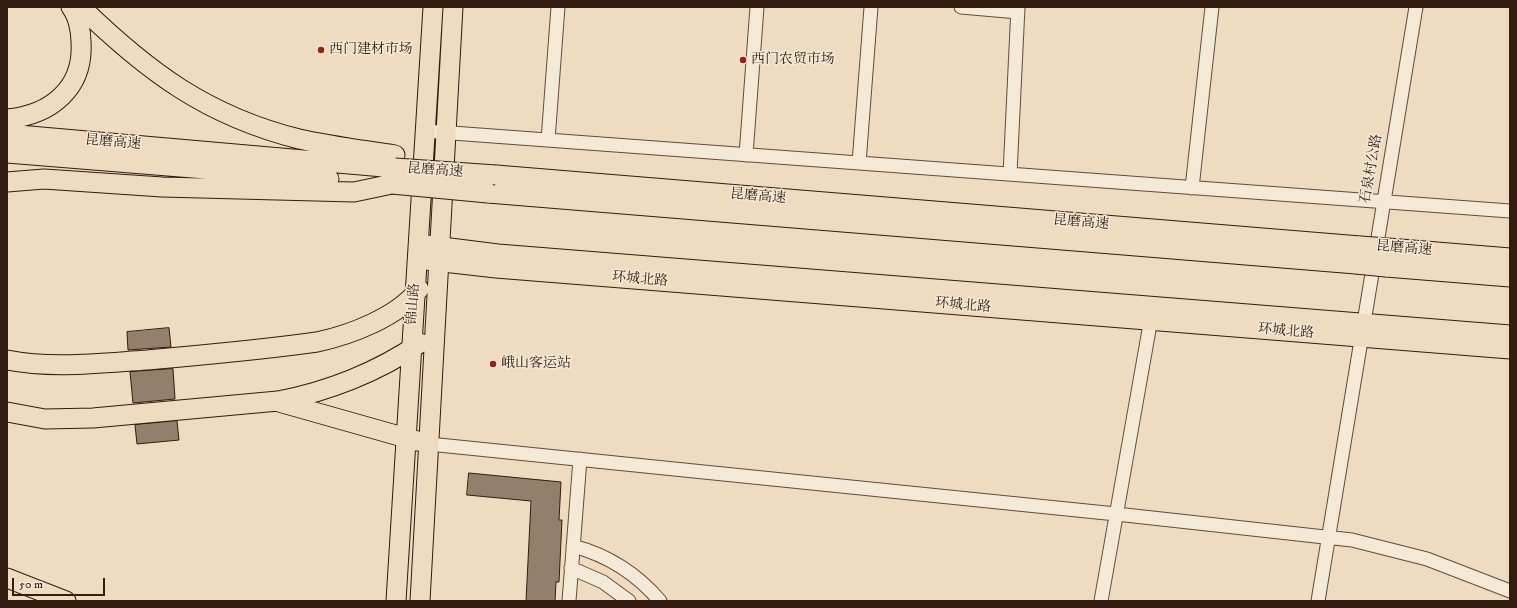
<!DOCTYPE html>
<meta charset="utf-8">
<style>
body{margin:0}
#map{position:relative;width:1517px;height:608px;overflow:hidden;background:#eedbc0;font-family:"IM FELL DW Pica",serif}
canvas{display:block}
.frame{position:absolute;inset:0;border:8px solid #331b10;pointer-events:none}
.scale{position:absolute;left:12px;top:578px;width:93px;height:18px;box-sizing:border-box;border:2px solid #331b10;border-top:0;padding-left:5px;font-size:12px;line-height:14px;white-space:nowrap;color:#331b10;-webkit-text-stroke:3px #f4e8d6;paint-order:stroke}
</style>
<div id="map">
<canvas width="1517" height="608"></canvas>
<div class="frame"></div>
<div class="scale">50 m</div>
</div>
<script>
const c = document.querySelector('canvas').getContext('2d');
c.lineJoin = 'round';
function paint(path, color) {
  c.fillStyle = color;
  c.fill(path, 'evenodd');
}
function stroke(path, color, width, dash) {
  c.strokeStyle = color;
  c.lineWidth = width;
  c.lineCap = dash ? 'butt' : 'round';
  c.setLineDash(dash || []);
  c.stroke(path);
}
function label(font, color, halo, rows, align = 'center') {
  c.font = font + ' "IM FELL DW Pica","Noto Serif SC",serif';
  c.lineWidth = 3;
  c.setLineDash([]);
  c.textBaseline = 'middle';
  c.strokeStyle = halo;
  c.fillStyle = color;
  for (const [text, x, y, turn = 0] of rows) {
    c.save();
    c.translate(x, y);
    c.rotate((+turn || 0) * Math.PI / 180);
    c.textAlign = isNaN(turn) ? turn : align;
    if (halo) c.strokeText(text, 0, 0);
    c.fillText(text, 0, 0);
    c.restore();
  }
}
const building = new Path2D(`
 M 169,328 L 171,347 L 128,350 L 127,332 Z
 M 173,369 L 175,399 L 133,403 L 130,372 Z
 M 177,421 L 179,440 L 137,444 L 135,425 Z
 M 469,473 L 561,482 L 559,520 L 562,520 L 559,582 L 556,582 L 555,601 L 526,601 L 531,501 L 467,495 Z`);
paint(building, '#947f6c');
stroke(building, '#331b10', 1);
const minor = new Path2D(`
 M 961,7 L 1018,12
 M 425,131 L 1510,211
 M 548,140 L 558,7
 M 746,155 L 757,7
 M 859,163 L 871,7
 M 1010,174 L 1018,7
 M 1192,188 L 1212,7
 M 429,444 L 1116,514 L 1352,540 L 1427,559 L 1510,591
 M 573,546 C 607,555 637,574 660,601
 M 571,568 L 603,582 L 629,601
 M 569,601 L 580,459
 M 1101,601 L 1152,313
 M 1318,601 L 1416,7`);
const major = new Path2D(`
 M 418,243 L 498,253 L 1510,334
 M 417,260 L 496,269 L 1510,350`);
const highway = new Path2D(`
 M 81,7 C 148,72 207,116 299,139 C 330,146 363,150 395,155
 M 7,119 C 51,115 84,88 81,42 C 81,31 78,16 71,7
 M 7,134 L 395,168
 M 7,153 L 329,179
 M 496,175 L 1360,246
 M 7,182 L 44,179 L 162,187 L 354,192 L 392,184
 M 488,193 L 1356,264
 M 1388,248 L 1510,258
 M 1386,267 L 1510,277
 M 7,360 C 53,369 101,363 147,360 C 204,355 260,350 317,342 C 350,335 398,317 419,289
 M 279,402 L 417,441
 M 7,412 L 45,419 L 93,418 L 278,401 C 327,392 378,372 420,343
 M 7,578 L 66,601
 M 396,601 L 433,7
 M 420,601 L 453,7`);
stroke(minor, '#624b3c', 15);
stroke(major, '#331b10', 19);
stroke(highway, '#331b10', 21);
stroke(minor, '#f4e8d6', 13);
stroke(major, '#eedbc0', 17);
stroke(highway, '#eedbc0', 19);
const highwayBridge = new Path2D(`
 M 395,168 L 496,175
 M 392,184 L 488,193
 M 1360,246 L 1388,248
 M 1356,264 L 1386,267`);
stroke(highwayBridge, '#331b10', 21, []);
stroke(highwayBridge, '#eedbc0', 19);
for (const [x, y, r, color] of [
 [321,50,4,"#8f2418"],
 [743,60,4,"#8f2418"],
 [493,364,4,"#8f2418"]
]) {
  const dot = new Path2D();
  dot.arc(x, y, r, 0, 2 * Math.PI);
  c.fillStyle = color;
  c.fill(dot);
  stroke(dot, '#f4e8d6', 1.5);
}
label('14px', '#331b10', '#f4e8d6', [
 ["西门建材市场",329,50],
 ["西门农贸市场",751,60],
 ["峨山客运站",501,364]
], 'left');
label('14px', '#331b10', '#f4e8d6', [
 ["昆磨高速",113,143,5],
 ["石泉村公路",1372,169,-80],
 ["昆磨高速",435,171,4],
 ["昆磨高速",758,197,5],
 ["昆磨高速",1081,223,5],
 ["昆磨高速",1404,249,5],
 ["环城北路",640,280,5],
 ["锦山路",414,304,-86],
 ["环城北路",963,306,5],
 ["环城北路",1286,332,5]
]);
</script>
